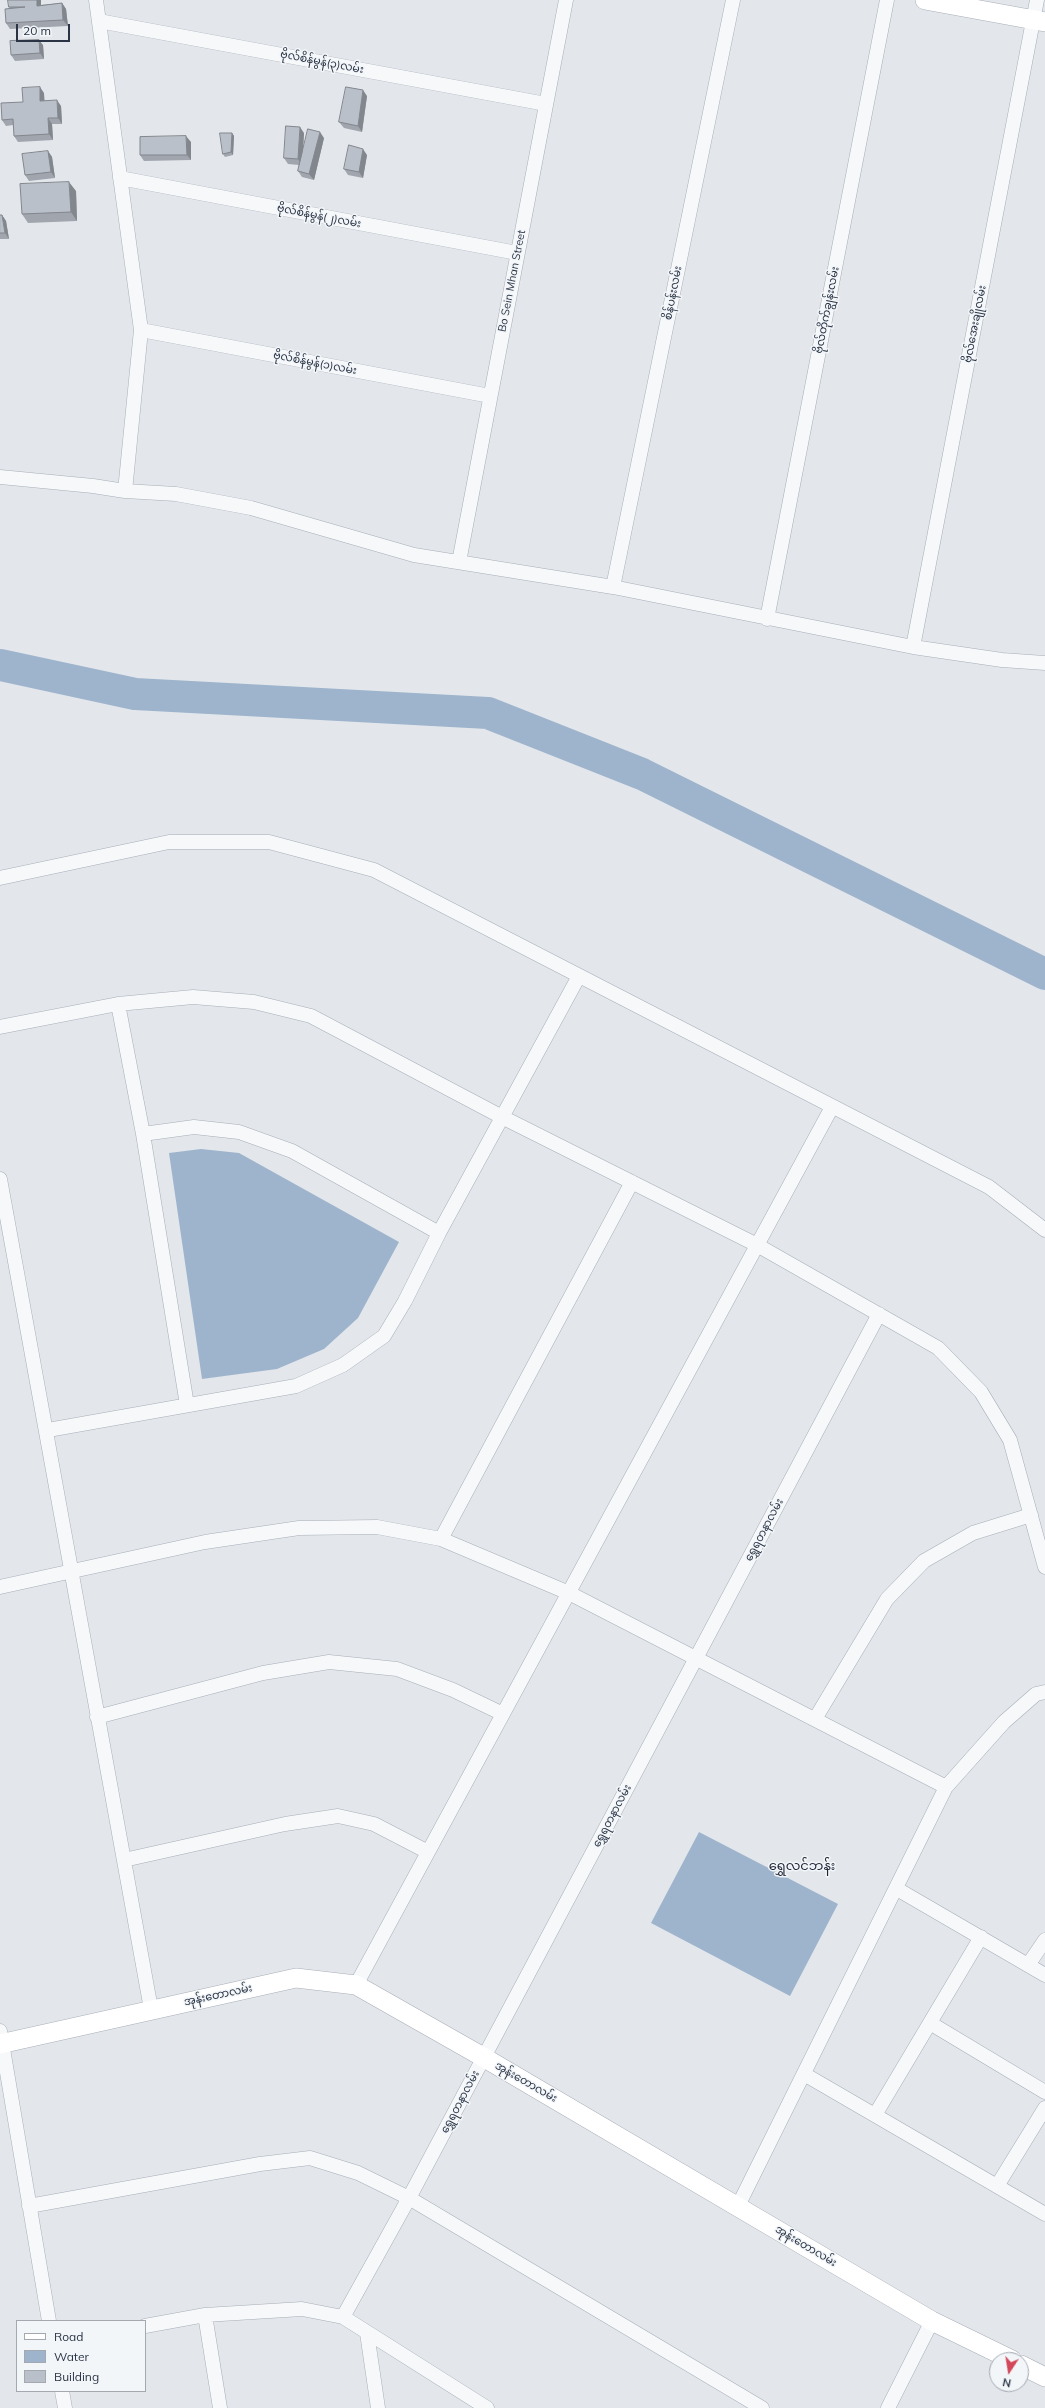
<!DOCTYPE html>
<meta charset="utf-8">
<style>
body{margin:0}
#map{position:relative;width:1045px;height:2408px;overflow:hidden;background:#e3e7ec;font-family:Mulish,sans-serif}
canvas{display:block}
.legend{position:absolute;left:16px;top:2320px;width:130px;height:72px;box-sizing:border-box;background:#f3f6f9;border:1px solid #a3a8b1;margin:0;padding:5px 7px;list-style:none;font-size:12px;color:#2a3445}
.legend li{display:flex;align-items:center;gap:8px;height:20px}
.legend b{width:20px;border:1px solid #a3a8b1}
.north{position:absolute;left:989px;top:2352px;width:40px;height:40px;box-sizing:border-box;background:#f3f6f9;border:1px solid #a3a8b1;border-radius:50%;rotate:192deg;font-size:11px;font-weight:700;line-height:16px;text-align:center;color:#2a3445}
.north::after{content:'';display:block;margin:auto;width:14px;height:18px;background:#d24759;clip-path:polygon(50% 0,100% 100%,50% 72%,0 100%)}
.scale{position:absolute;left:16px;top:24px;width:54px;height:18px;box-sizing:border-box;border:2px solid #2a3445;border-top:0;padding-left:5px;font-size:12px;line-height:14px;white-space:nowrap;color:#2a3445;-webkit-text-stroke:3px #f3f6f9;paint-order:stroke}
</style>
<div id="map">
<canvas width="1045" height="2408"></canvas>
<ul class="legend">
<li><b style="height:5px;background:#fff"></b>Road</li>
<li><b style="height:11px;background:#9eb4cc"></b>Water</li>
<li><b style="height:11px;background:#bac0ca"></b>Building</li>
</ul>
<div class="north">N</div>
<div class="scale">20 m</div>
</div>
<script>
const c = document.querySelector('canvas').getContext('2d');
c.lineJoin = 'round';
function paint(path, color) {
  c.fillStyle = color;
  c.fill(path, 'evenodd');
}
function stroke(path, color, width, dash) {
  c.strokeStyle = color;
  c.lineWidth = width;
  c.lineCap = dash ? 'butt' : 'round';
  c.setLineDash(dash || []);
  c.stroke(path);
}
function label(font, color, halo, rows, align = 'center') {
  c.font = font + ' Mulish,"Noto Sans Myanmar",sans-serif';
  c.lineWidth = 3;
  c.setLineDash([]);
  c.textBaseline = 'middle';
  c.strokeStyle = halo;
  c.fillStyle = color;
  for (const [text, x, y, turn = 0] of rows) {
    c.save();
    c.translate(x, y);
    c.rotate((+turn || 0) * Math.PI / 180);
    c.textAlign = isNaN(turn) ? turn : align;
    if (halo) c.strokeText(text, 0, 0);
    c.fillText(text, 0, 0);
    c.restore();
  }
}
paint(new Path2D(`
 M 201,1149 L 239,1153 L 399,1242 L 358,1318 L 324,1349 L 277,1369 L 202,1379 L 169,1153 Z
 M 699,1832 L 838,1904 L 790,1996 L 651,1923 Z`), '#9eb4cc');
stroke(new Path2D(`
 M 0,665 L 135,694 L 488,713 L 642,774 L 1045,974`), '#9eb4cc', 32);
const street = new Path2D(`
 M 96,0 L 141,330 L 125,491
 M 99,21 L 546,104
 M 120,178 L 517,253
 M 141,330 L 490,396
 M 0,477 L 93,486 L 125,491 L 176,494 L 251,508 L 414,555 L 613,587 L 913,647 L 1002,660 L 1045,663
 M 459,562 L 566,0
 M 613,587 L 733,0
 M 767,619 L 887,0
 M 913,647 L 1037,0
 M 0,878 L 169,842 L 269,842 L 374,870 L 989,1187 L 1045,1230
 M 118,1004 L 143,1134 L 187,1405
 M 0,1027 L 118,1004 L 193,997 L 254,1002 L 311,1016 L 502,1117 L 757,1245 L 938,1348 L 981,1392 L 1010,1440 L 1045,1567
 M 143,1134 L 194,1127 L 239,1132 L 292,1151 L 439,1233
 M 0,1179 C 52,1455 100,1732 151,2009
 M 48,1430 L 296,1386 L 343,1365 L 384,1336 L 405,1301 L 439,1233 L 579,976
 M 441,1539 L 632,1182
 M 0,1587 L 205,1542 L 299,1528 L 377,1527 L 441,1539 L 569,1593 L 946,1787
 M 97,1717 L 263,1673 L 329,1662 L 397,1669 L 453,1690 L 503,1714
 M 815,1719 L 887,1599 L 924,1561 L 973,1533 L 1031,1515
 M 124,1860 L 285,1824 L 338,1816 L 374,1824 L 428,1852
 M 897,1889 L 1045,1975
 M 1028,1965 L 1045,1940
 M 356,1985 L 832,1107
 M 930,2023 L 1045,2092
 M 0,2031 L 49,2321
 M 804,2074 L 1045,2214
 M 875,2115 L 981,1937
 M 997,2186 L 1045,2108
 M 29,2206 L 260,2164 L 310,2158 L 358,2173 L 409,2198 L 762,2408
 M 738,2206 L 946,1787 L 1004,1722 L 1036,1694 L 1045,1692
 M 205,2315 L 220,2408
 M 343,2317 L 409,2198 L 879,1314
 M 145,2326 L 205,2315 L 302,2309 L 343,2317 L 487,2408
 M 367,2333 L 378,2408
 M 62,2391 L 65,2408
 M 888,2408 L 932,2321`);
const secondary = new Path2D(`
 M 925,0 L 1045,22
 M 0,2044 L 296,1978 L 356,1985 L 483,2057 L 932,2321 L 1012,2360
 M 1021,2365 L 1045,2377`);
stroke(street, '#a8aeb7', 15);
stroke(secondary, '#a8aeb7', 20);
stroke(street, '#f6f8fa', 14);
stroke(secondary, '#fff', 19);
paint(new Path2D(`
 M 41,0 L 41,5 L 62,3 L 66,9 L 68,26 L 10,29 L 6,23 L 10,9 L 9,7 Z
 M 43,45 L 44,59 L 15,61 L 11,55 Z
 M 44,93 L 44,101 L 61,106 L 62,124 L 52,124 L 53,140 L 18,142 L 14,136 L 13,125 L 6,126 L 2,120 L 23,102 Z
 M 367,96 L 362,132 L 344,128 L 339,122 Z
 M 232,133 L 234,136 L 233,155 L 225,157 L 223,154 Z
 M 304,133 L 303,151 L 324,138 L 314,180 L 302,177 L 298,171 L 299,165 L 288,164 L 284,158 Z
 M 191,142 L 191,160 L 144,161 L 140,155 Z
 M 48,151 L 52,157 L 55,178 L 29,181 L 25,175 Z
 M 367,155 L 363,178 L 348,175 L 344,169 Z
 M 76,191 L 77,221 L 28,223 L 22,214 Z
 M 0,215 L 2,215 L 6,221 L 9,239 L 0,239 Z`), '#a0a5ae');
paint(new Path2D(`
 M 37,0 L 41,0 L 41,12 L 37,6 Z
 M 62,3 L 66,9 L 68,26 L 63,20 Z
 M 39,40 L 43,45 L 44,59 L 40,53 Z
 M 40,87 L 44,93 L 45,107 L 40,101 Z
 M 363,90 L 367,96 L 362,132 L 358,126 Z
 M 57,100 L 61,106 L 62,124 L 58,118 Z
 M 48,118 L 52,124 L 53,140 L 49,134 Z
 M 300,127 L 304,133 L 302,165 L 298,159 Z
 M 320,132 L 324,138 L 314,180 L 309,174 Z
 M 232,133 L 234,136 L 233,155 L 231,152 Z
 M 186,136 L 191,142 L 191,160 L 187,155 Z
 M 363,149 L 367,155 L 363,178 L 359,172 Z
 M 48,151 L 52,157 L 55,178 L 51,172 Z
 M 69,182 L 76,191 L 77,221 L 71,212 Z
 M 2,215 L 6,221 L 9,239 L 5,233 Z`), '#82868d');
const building = new Path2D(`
 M 8,0 L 37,0 L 37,6 L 62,3 L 63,20 L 6,23 L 5,9 L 25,7 L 9,7 Z
 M 39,40 L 40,53 L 11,55 L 10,41 Z
 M 40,87 L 40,101 L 57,100 L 58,118 L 48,118 L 49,134 L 14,136 L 13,119 L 2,120 L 1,103 L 23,102 L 22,88 Z
 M 346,87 L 363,90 L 358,126 L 339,122 Z
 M 286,126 L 300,127 L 298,159 L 284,158 Z
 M 308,129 L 320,132 L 309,174 L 298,171 Z
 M 220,133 L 232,133 L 231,152 L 223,154 Z
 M 186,136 L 187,155 L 140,155 L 140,137 Z
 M 349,145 L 363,149 L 359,172 L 344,169 Z
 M 48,151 L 51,172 L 25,175 L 22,154 Z
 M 69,182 L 71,212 L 22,214 L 20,184 Z
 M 0,215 L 2,215 L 5,233 L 0,233 Z`);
paint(building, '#bac0ca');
stroke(building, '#82868d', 1);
label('11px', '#2a3445', '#f3f6f9', [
 ["ဗိုလ်စိန်မွန်(၃)လမ်း",322,62,11],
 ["ဗိုလ်စိန်မွန်(၂)လမ်း",319,216,11],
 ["Bo Sein Mhan Street",512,281,-79],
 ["စိန်ပန်းလမ်း",673,293,-79],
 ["ဗိုလ်တိုက်ချွန်းလမ်း",827,310,-79],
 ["ဗိုလ်အေးချိုလမ်း",975,324,-79],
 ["ဗိုလ်စိန်မွန်(၁)လမ်း",315,363,11],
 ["ရွှေရတနာလမ်း",764,1530,-62],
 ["ရွှေရတနာလမ်း",612,1816,-62],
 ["အုန်းတောလမ်း",218,1995,-12],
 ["အုန်းတောလမ်း",526,2082,30],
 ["ရွှေရတနာလမ်း",460,2102,-62],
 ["အုန်းတောလမ်း",806,2246,31]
]);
label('13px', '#1c2536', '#f3f6f9', [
 ["ရွှေလင်ဘန်း",802,1866]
]);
</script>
